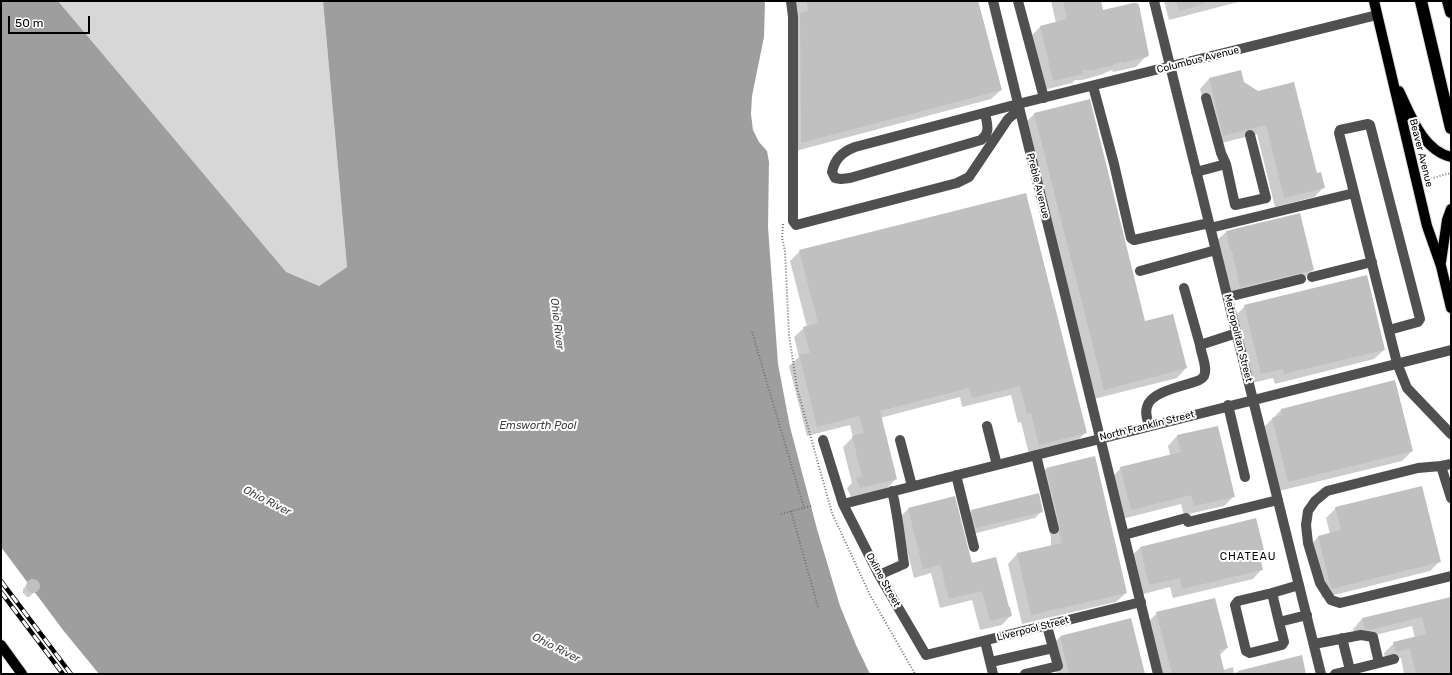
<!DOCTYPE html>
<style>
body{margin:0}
#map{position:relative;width:1452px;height:675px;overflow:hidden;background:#fff;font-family:Rubik,sans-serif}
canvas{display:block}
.frame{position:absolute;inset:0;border:2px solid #000;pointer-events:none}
.scale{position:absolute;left:8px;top:16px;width:82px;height:18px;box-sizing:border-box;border:2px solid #000;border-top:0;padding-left:5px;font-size:12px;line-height:14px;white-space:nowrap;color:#000;-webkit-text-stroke:3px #fff;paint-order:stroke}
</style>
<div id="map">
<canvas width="1452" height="675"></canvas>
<div class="frame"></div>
<div class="scale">50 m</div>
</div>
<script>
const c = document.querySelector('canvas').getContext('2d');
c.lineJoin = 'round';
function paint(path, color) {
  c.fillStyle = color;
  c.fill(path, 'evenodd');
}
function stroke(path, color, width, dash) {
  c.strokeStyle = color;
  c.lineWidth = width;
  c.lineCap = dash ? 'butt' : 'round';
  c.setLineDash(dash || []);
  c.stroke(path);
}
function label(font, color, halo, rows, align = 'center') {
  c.font = font + ' Rubik,sans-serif';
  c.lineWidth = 4;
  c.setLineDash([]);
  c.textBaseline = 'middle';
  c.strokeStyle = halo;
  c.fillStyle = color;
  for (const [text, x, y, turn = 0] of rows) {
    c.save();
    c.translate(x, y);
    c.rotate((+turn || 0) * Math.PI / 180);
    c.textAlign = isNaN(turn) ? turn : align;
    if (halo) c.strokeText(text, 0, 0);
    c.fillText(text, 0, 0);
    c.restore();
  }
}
paint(new Path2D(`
 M 58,1 L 323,1 L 347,267 L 319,286 L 286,273 Z`), '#d7d7d7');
paint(new Path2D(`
 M 1,1 L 58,1 L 286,272 L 319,286 L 347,267 L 323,1 L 765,1 L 764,37 L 752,96 L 751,114 L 753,130 L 759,142 L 767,151 L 769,162 L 768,227 L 778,364 L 790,427 L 817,529 L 840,606 L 856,645 L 870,674 L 99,674 L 63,630 L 1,547 Z`), '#9e9e9e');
paint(new Path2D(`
 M 794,1 L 978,1 L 1001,90 L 991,99 L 792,152 Z
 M 1051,1 L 1100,1 L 1103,11 L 1148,54 L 1136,67 L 1113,72 L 1112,70 L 1100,75 L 1082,80 L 1075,80 L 1072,83 L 1044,90 L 1031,36 L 1041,26 L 1056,23 Z
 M 1164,1 L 1242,1 L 1169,20 Z
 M 1209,79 L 1243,83 L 1316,175 L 1324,187 L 1314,197 L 1275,207 L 1257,134 L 1214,145 L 1200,89 Z
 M 1089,101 L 1144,322 L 1186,368 L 1177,378 L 1094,399 L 1024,124 L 1034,114 Z
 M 1025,194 L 1086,432 L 1076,442 L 1029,454 L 1021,422 L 1018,423 L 1011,395 L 962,407 L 960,397 L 880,418 L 896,479 L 887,488 L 851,497 L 847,488 L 852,483 L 843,447 L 853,437 L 850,425 L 807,436 L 789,366 L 799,357 L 794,337 L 804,328 L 807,327 L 790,261 L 800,251 Z
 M 1299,214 L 1313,270 L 1303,279 L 1231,296 L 1216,241 L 1226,232 Z
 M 1245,306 L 1384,350 L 1374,359 L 1275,384 L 1273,378 L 1252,383 L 1235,316 Z
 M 1395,382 L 1412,451 L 1402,461 L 1279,491 L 1263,428 L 1281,410 Z
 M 1177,436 L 1234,496 L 1224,506 L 1184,515 L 1181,504 L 1122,519 L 1111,478 L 1121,468 L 1170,455 L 1168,446 Z
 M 1046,469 L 1126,593 L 1116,602 L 1022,624 L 1008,564 L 1017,554 L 1051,546 L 1051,538 L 1037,478 Z
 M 954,497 L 972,564 L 1008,608 L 1011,615 L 1002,625 L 980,630 L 972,600 L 940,608 L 931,573 L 914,578 L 899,518 L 908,509 Z
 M 1336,508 L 1440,561 L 1430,571 L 1322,598 L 1309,546 L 1318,537 L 1330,534 L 1326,518 Z
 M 972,511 L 1042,511 L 1035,518 L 969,535 L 965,518 Z
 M 1256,519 L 1264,554 L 1260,559 L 1262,569 L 1253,579 L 1173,598 L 1170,587 L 1140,595 L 1130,557 L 1140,548 Z
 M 32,580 L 36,581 L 39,584 L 38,589 L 29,597 L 27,597 L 23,593 L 23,589 Z
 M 1451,605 L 1451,674 L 1404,674 L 1401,658 L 1386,661 L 1384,653 L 1394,643 L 1415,638 L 1412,626 L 1359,639 L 1355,638 L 1353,629 L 1362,619 Z
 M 1157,613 L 1227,648 L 1220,655 L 1223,670 L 1233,667 L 1234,673 L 1301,656 L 1305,674 L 1160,674 L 1147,623 Z
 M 1130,619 L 1144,674 L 1057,674 L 1050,646 L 1060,637 Z`), '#0003');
paint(new Path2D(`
 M 806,1 L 978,1 L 1002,90 L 801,143 L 800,13 L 808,10 Z
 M 1063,1 L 1101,1 L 1103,10 L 1133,3 L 1137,3 L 1139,5 L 1149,55 L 1147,57 L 1122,63 L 1122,61 L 1111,66 L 1092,70 L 1082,70 L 1083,74 L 1053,81 L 1040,26 L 1067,19 Z
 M 1176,1 L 1204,1 L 1204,4 L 1179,11 Z
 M 1241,70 L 1244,82 L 1258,91 L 1294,82 L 1317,173 L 1321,172 L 1325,188 L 1284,198 L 1266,125 L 1223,136 L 1209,78 Z
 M 1090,99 L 1145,321 L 1173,314 L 1187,368 L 1104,390 L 1034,113 Z
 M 1026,193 L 1087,433 L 1039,445 L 1031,413 L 1027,414 L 1020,386 L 972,398 L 969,388 L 880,411 L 897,479 L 860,488 L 856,478 L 862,476 L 852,436 L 864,433 L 859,416 L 817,427 L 799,355 L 810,353 L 803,327 L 818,323 L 799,250 Z
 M 1300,213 L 1314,270 L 1240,287 L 1232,251 L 1230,251 L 1226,231 Z
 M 1367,275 L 1385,350 L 1284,374 L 1283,369 L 1261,374 L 1244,305 Z
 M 1395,380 L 1413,451 L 1288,482 L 1272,418 L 1282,415 L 1281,409 Z
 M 1218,426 L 1235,497 L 1194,506 L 1191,495 L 1131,510 L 1120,467 L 1181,452 L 1177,435 Z
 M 1095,456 L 1127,593 L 1031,615 L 1017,553 L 1062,543 L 1059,533 L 1060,527 L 1046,468 Z
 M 1422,486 L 1441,562 L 1331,589 L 1318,536 L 1341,530 L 1335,507 Z
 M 1039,493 L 1043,512 L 976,528 L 971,510 Z
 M 955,496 L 972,563 L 996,557 L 1009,607 L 1010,607 L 1012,616 L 990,621 L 982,591 L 949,599 L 940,565 L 923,569 L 908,508 Z
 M 1256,518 L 1265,554 L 1260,556 L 1263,570 L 1182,589 L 1180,578 L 1149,585 L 1140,547 Z
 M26 586a7 7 0 1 1 14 0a7 7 0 1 1-14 0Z
 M 1451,597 L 1451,674 L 1416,674 L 1410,649 L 1396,652 L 1393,642 L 1426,634 L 1422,617 L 1370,630 L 1365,629 L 1362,618 Z
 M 1215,598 L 1228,648 L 1219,650 L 1225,674 L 1172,674 L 1156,612 Z
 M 1131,618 L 1145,674 L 1069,674 L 1060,636 Z
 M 1302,655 L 1306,674 L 1239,674 L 1238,671 Z`), '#c0c0c0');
const major = new Path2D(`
 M 1374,1 L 1427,226 L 1441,266 L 1451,308
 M 1399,91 C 1411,115 1422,150 1451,157
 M 1441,262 L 1447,220 L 1451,209
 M 1,645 L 22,674`);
const highway = new Path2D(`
 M 1421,1 L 1451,128
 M 1448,1 L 1451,12`);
stroke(major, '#dbdbdb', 12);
stroke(highway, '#dbdbdb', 14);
stroke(new Path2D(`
 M 1425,180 L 1451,173
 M 783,224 L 782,238 L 785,251 L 789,335 L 797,388 L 832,513 L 870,595 L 915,674
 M 752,332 L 804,508
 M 791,511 L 818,607
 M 781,514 L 811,506`), '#727272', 2, [1, 2]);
stroke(new Path2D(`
 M 791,1 L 793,17 L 793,221 L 796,225 L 957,183 L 969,177 L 1008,119 L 1014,114 L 1020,111
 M 993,1 L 1158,674
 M 1018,1 L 1044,98
 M 1154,1 L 1321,674
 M 1093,86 L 1114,164 L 1131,238 L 1134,240 L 1209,223
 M 1206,98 L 1221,153 L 1226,164
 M 985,113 C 987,124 991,132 981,140 L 850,178 L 841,179 L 835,178 L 832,172 C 835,159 842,152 855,147 L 1018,104 L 1377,15
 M 1196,172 L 1226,164 L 1235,205 L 1266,198 L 1250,135
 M 1210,228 L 1354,193
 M 1140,271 L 1216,250
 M 1312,277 L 1372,262
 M 1184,288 L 1200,345 L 1237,333
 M 1228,297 L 1301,279
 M 1389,330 L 1418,322 L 1420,319 L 1370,125 L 1368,124 L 1340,130 L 1339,133 L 1397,363 L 1407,388 L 1451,434
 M 1228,405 L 1245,477
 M 1149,425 C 1147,419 1145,413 1147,407 C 1150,393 1178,387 1191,383 C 1196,381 1201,381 1204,376 C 1208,368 1201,354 1200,345
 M 987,426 L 997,465
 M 823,440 L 843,504 L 879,575 L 926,655 L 1141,602
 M 900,440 L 912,486
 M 1036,455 L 1054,529
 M 1451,464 L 1441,466 L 1451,498
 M 1441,466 L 1418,468 L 1394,474 L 1327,491 L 1315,501 L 1308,511 L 1306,525 L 1308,543 L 1320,583 L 1331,600 L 1340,603 L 1451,576
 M 956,475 L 974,547
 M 843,504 L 1451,350
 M 1124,535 L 1186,518 L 1188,522 L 1278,500
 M 879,575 L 904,564 C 900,539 898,515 892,491
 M 1272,593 L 1299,585
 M 1279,622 L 1284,642 L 1282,645 L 1250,653 L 1246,651 L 1235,605 L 1238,601 L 1272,593 L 1279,622 L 1307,615
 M 1342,638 L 1350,670
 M 985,641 L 993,674
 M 1314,644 L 1361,635 L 1373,637 L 1379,663 L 1335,674
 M 991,662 L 1053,648
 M 1379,663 L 1394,659
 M 1025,674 L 1058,666 L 1047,626`), '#505050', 10);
stroke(major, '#000', 10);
stroke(highway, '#000', 12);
const rail = new Path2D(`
 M 1,581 L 71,674
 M 1,592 L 63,674`);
stroke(rail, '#000', 4.5);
stroke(rail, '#fff', 3, [9]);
label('10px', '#000', '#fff', [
 ["Columbus Avenue",1198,60,-14],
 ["Beaver Avenue",1421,153,76],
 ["Preble Avenue",1038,186,76],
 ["Metropolitan Street",1238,338,76],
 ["North Franklin Street",1147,426,-14],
 ["Oxline Street",883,580,61],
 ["Liverpool Street",1033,629,-14]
]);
label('italic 11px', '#3f3f3f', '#fff', [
 ["Ohio River",557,324,83],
 ["Emsworth Pool",538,426],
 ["Ohio River",267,501,27],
 ["Ohio River",556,648,27]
]);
c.letterSpacing = '1px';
label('11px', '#000', '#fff', [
 ["CHATEAU",1248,557]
]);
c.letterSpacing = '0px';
</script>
